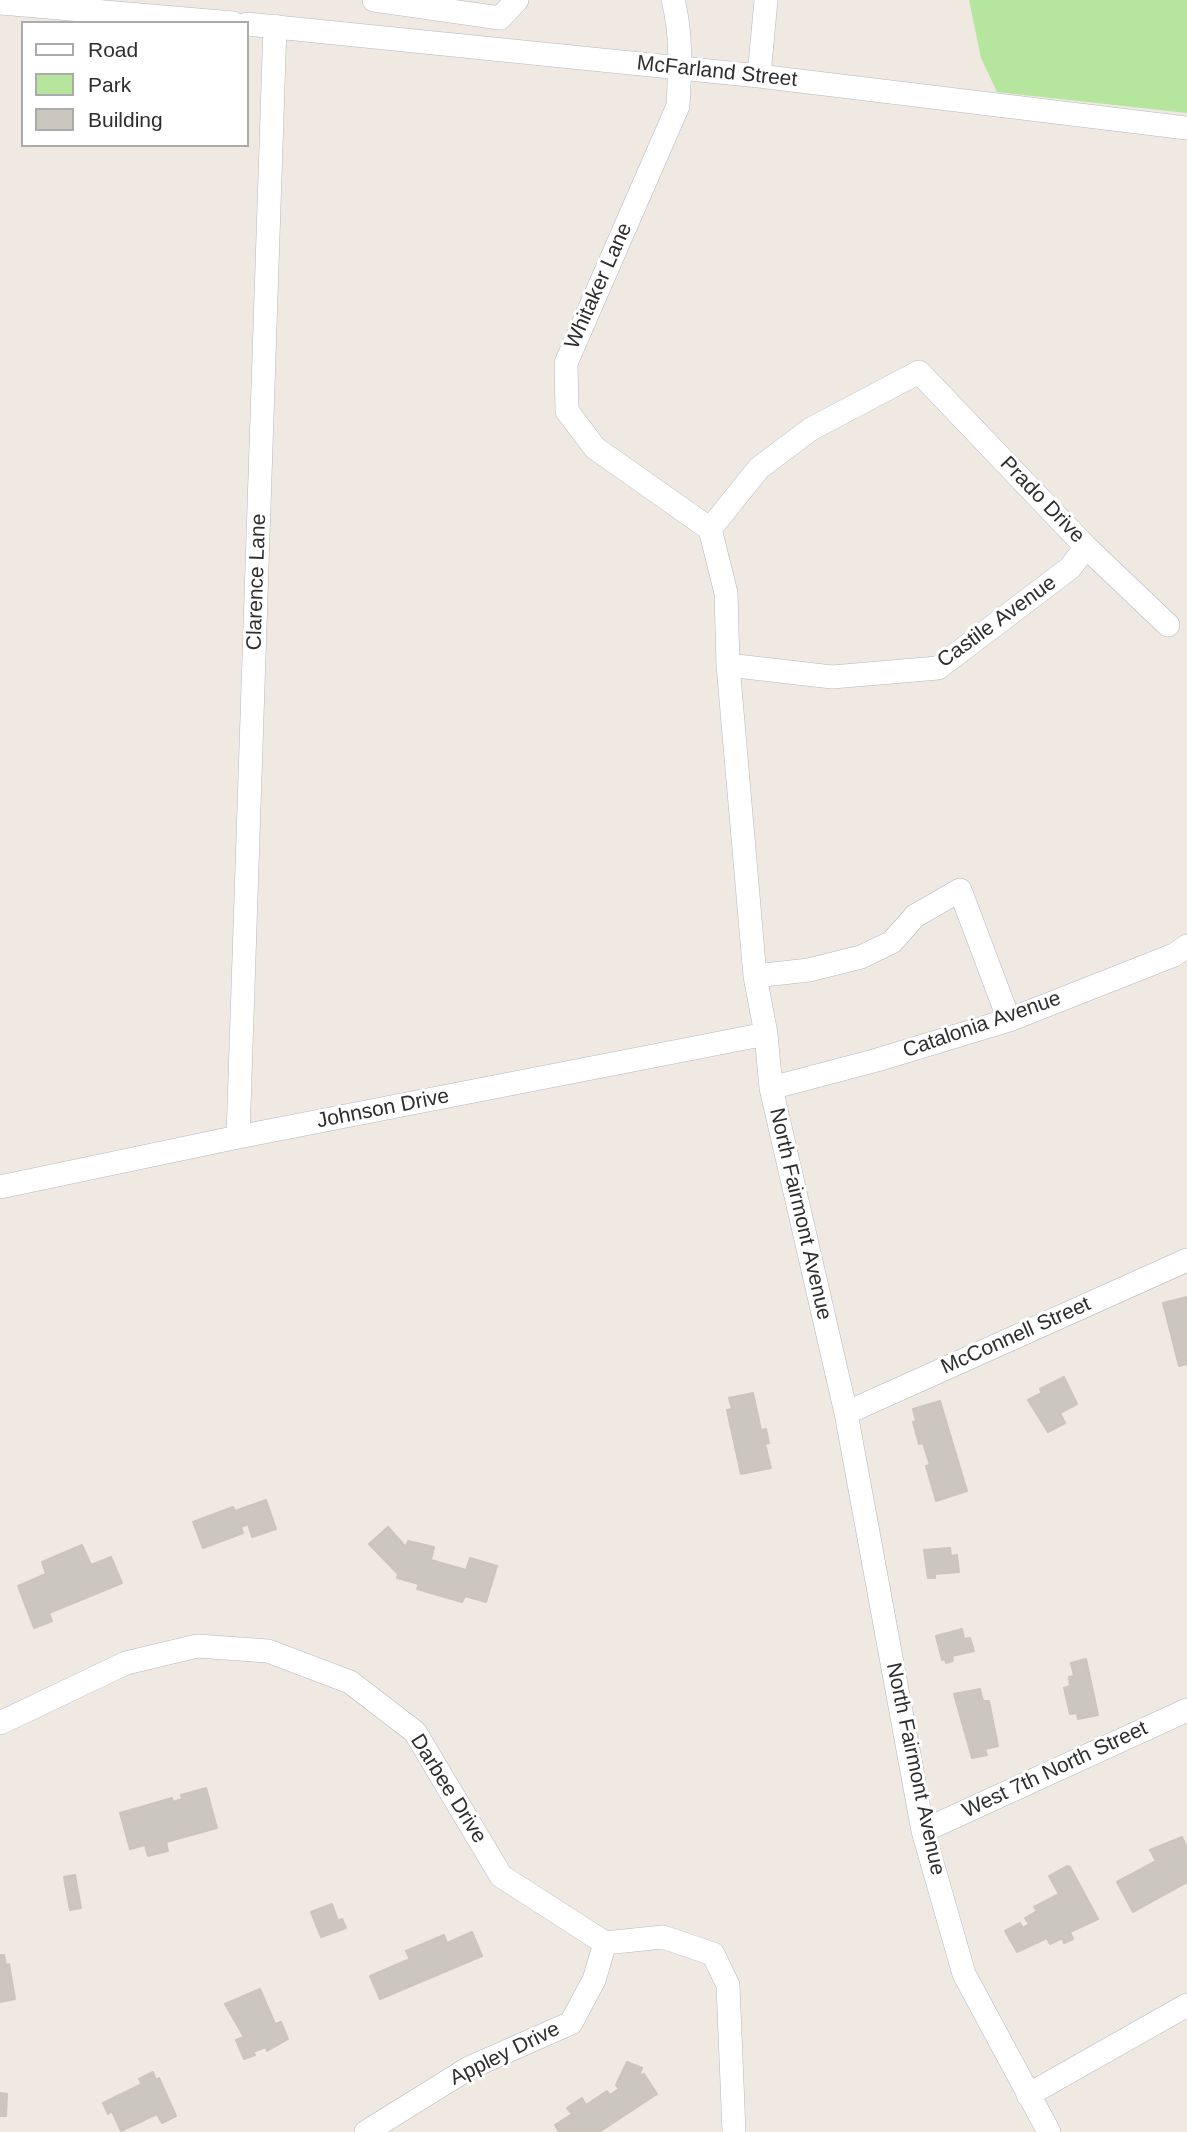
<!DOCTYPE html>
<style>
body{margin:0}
#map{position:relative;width:1187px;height:2132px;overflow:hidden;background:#efe9e1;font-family:Arial,sans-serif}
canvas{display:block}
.legend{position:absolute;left:21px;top:21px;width:228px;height:126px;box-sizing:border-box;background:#fff;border:2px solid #ababab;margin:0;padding:9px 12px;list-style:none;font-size:21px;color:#2e2e2e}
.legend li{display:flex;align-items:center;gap:14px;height:35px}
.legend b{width:35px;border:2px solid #ababab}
</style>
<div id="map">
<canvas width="1187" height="2132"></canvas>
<ul class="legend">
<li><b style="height:9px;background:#fff"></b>Road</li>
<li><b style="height:19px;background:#b6e59e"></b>Park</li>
<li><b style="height:19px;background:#cbc7bf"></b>Building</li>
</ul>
</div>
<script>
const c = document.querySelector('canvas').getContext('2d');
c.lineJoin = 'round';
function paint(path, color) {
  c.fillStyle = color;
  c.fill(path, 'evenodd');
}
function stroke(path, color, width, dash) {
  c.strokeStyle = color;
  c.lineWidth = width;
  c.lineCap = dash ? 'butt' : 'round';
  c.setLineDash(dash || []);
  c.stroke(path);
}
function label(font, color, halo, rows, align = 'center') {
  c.font = font + ' Arial,sans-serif';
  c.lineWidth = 6;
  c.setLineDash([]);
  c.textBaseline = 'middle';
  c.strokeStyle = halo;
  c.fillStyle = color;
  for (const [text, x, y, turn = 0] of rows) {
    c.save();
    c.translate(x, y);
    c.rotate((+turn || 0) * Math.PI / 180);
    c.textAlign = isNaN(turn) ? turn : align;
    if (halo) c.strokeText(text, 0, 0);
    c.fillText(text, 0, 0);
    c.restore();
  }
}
paint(new Path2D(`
 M 969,0 L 1187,0 L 1187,113 L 997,92 L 981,58 Z`), '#b6e59e');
const building = new Path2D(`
 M 1187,1297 L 1187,1364 L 1179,1366 L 1163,1303 Z
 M 1064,1377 L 1077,1404 L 1060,1413 L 1065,1423 L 1048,1432 L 1028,1400 L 1042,1393 L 1040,1389 Z
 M 753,1393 L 761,1430 L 766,1429 L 769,1443 L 765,1444 L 771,1468 L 741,1474 L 727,1410 L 732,1409 L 729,1398 Z
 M 940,1401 L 967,1491 L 936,1501 L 926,1466 L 930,1465 L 923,1443 L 919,1444 L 913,1422 L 916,1421 L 913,1409 Z
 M 266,1500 L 276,1529 L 252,1537 L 248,1524 L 241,1527 L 243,1533 L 203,1548 L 193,1522 L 233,1507 L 235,1511 Z
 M 388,1527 L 406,1547 L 408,1541 L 434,1547 L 431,1560 L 466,1570 L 470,1558 L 497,1566 L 486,1602 L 465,1596 L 462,1602 L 417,1589 L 419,1584 L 397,1578 L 398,1574 L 369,1544 Z
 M 82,1545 L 91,1565 L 111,1557 L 122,1583 L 49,1613 L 52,1621 L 34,1628 L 18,1586 L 46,1574 L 42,1562 Z
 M 950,1548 L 951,1556 L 957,1555 L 959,1572 L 935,1574 L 935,1578 L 928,1578 L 924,1550 Z
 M 962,1629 L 964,1639 L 970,1638 L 974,1651 L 952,1656 L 953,1661 L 946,1663 L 945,1659 L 942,1660 L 936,1636 Z
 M 1086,1659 L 1098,1715 L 1078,1719 L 1077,1713 L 1070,1714 L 1064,1688 L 1070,1686 L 1069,1677 L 1074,1676 L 1071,1663 Z
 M 980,1689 L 983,1701 L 989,1701 L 998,1746 L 985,1749 L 987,1755 L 972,1758 L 954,1694 Z
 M 206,1788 L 217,1828 L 166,1842 L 168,1851 L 148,1856 L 145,1845 L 130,1849 L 120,1813 L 172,1798 L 173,1802 L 182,1799 L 181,1795 Z
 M 1182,1837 L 1187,1847 L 1187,1882 L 1133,1912 L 1117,1882 L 1156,1861 L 1150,1850 Z
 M 1067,1866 L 1070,1867 L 1098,1919 L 1070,1932 L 1073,1939 L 1064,1943 L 1062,1938 L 1050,1944 L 1047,1938 L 1017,1952 L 1005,1931 L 1020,1923 L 1023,1928 L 1029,1924 L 1025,1918 L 1037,1911 L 1034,1907 L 1059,1894 L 1049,1876 Z
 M 75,1875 L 81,1908 L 70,1910 L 64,1877 Z
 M 332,1904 L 338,1921 L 342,1919 L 346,1928 L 321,1937 L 311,1912 Z
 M 472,1932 L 482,1956 L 380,1999 L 370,1976 L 410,1959 L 406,1951 L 444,1935 L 447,1943 Z
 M 0,1955 L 4,1955 L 6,1965 L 9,1964 L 15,1999 L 0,2002 Z
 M 260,1989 L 275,2024 L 281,2022 L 288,2039 L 267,2051 L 266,2047 L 253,2052 L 255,2055 L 244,2059 L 236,2040 L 244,2037 L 225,2004 Z
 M 627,2062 L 642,2068 L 639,2076 L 644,2074 L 657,2094 L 599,2132 L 559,2132 L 555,2125 L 572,2114 L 567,2108 L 582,2098 L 586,2105 L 607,2091 L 610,2095 L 619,2089 L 616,2085 Z
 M 153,2072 L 156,2080 L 159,2078 L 176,2116 L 162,2123 L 157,2114 L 121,2131 L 112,2111 L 108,2114 L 103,2103 L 142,2084 L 139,2079 Z
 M 0,2093 L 7,2094 L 6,2116 L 0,2116 Z`);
paint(building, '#cbc7bf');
stroke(building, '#cbc5ba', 2);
const minor = new Path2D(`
 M 374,0 L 500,18 L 517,0
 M 673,0 C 682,34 680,70 678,106 L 566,363 L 567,411 L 595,448 L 710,529
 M 0,3 L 233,23
 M 247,24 L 759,76 L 1187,128
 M 759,76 L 766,0
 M 710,529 L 726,593 L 728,665 L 755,976 L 766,1034 L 771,1088 L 846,1413 L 923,1831 L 964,1974 L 1049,2132
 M 710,529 L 759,468 L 811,429 L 919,372 L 1086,547 L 1168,625
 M 728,665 L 832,677 L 938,668 L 1070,568 L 1086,547
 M 755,976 L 809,970 L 861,957 L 892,942 L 915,916 L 960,890 L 1009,1020
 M 771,1088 L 877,1060 L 1009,1020 L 1174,955 L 1187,946
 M 238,1137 L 275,26
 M 0,1187 L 238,1137 L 766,1034
 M 846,1413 L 1187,1260
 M 0,1723 L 126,1663 L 197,1646 L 268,1651 L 350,1682 L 415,1732 L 501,1876 L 605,1943 L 663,1937 L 713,1954 L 728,1985 L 734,2132
 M 923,1831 L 1187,1710
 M 1028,2095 L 1187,2005
 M 366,2132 L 469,2068 L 571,2023 L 594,1980 L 605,1943`);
stroke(minor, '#b4b7c1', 24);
stroke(minor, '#fff', 23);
label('21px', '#2e2e2e', '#fff', [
 ["McFarland Street",717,72,6],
 ["Whitaker Lane",599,286,-66],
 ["Prado Drive",1042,500,46],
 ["Clarence Lane",257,582,-88],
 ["Castile Avenue",997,622,-36],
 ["Catalonia Avenue",982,1025,-19],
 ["Johnson Drive",383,1109,-11],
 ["North Fairmont Avenue",800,1214,77],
 ["McConnell Street",1016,1336,-24],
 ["North Fairmont Avenue",915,1769,78],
 ["West 7th North Street",1055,1770,-25],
 ["Darbee Drive",448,1789,58],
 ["Appley Drive",505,2054,-26]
]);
</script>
